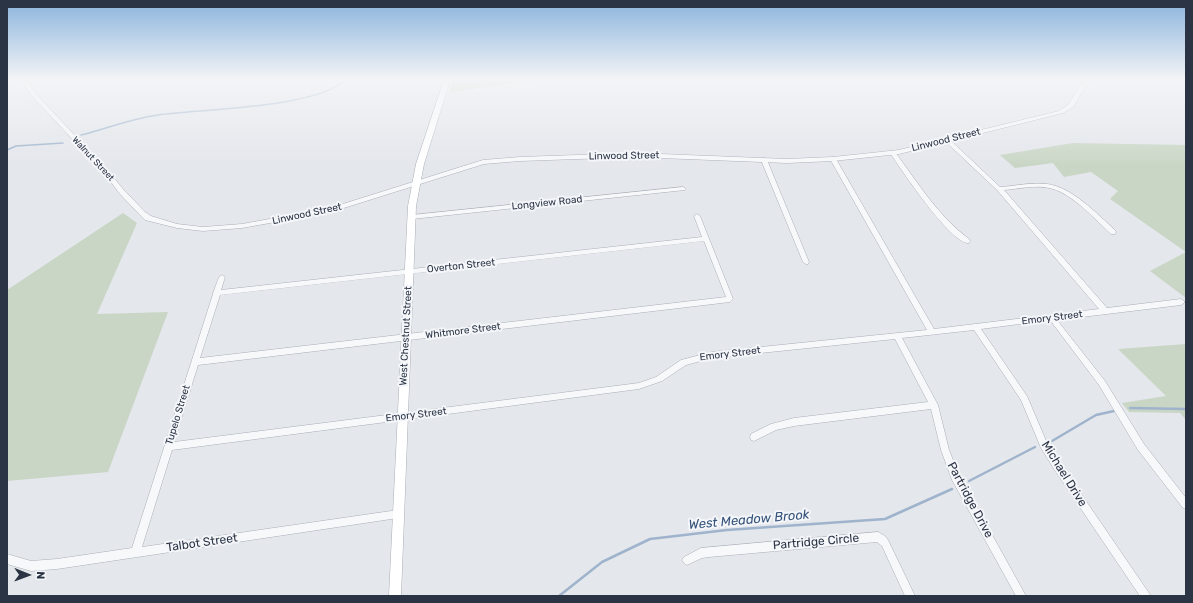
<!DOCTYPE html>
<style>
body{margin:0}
#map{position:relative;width:1193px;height:603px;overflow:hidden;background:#e4e7ec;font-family:Rubik,sans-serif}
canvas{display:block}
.frame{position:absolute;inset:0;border:8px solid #2b3445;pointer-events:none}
.north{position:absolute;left:8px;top:555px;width:40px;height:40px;-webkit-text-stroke:3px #f4f6f9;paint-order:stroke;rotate:91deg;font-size:11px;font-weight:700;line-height:16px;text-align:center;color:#2b3445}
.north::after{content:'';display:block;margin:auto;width:14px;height:18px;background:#2b3445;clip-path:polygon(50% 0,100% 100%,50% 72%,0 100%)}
</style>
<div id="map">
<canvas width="1193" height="603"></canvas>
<div class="frame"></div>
<div class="north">N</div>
</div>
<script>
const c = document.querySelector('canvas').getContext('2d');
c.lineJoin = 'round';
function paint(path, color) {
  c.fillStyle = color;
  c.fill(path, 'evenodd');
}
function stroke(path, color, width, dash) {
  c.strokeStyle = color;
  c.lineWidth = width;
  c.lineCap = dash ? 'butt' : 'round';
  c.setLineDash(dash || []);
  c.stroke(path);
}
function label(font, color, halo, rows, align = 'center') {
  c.font = font + ' Rubik,sans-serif';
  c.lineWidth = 4;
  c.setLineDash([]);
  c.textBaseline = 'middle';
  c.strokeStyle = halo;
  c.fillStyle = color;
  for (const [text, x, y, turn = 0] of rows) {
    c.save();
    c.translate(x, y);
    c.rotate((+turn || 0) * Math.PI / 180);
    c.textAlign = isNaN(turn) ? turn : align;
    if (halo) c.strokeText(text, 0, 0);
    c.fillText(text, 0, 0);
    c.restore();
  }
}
paint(new Path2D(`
 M 453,80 L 539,80 L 450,92 Z
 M 1073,143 L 1186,145 L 1186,298 L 1150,271 L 1186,252 L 1110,199 L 1118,191 L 1091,172 L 1064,177 L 1053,163 L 1015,168 L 1000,155 Z
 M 123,213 L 137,223 L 97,314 L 168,312 L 108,472 L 7,481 L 7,290 Z
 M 1186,344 L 1186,420 L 1180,413 L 1129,412 L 1122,403 L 1166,396 L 1118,349 Z`), '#c9d6c5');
stroke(new Path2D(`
 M 81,135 C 104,129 135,118 158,115 C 201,109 317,108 345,80
 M 7,150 L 16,146 L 63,143`), '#9fb4cc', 1.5);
stroke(new Path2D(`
 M 1130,408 L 1186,409
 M 1052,441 L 1096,415 L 1114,411
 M 969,481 L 1035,447
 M 559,596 L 602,562 L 650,539 L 727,530 L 885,519 L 952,489`), '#9fb4cc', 2.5);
const minor = new Path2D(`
 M 947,138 L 949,139 L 1000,187 C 1016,186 1031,182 1047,184 C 1072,187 1097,214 1115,230 L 1116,232 L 1115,234 L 1111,234 C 1096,220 1072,194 1053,189 C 1037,184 1019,189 1004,190 L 1107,308 L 1181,299 L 1185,302 L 1181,305 L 1057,320 L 1105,381 L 1144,444 L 1186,498 L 1186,509 L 1183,508 L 1138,450 L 1099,385 L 1050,320 L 981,329 L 1027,396 L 1047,443 L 1060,463 L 1151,596 L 1140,596 L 1054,469 L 1041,448 L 1021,400 L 974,330 L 902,338 L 938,405 L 949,450 L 959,475 L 1026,596 L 1016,596 L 952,480 L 941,450 L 931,409 L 794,426 L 776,430 L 754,441 L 751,440 L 750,437 L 751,434 L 771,424 L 794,418 L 928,402 L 895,339 L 712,358 L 686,365 L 662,381 L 639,389 L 172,450 L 142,547 L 398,510 L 401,511 L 403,514 L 401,517 L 398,518 L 57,569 L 31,571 L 7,564 L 7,554 L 31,561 L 57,559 L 132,548 L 213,294 L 213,293 L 219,277 L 222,275 L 225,277 L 221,290 L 702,237 L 694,216 L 697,214 L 700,216 L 733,299 L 730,302 L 198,365 L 174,442 L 639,383 L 656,377 L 681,360 L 712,352 L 927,330 L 830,159 L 833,157 L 836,159 L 934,329 L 1099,309 L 997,190 L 945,141 L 945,139 ZM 704,241 L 726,297 L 200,358 L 220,295 Z
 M 893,151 L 895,152 C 918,183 938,216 969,239 L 970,241 L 969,243 C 951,245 901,169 890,153 Z
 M 764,158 L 767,160 L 809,262 L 808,264 L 806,264 L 803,262 L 761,160 Z
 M 683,187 L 686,189 L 685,190 L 412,219 L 409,217 L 412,215 Z
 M 878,532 L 885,536 L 888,540 L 915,596 L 905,596 L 882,546 L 877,542 L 709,557 L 702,558 L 687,565 L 684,563 L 682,560 L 684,557 L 701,548 Z`);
const tertiary = new Path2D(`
 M 21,80 L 27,80 L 36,94 L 110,173 L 123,189 L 145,212 L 151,216 L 177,224 L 203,227 L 242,224 L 330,208 L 483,160 L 520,157 L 635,153 L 787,159 L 833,157 L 899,150 L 1059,111 L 1068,105 L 1084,80 L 1090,80 L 1073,107 L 1063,113 L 899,154 L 833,161 L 787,163 L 635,157 L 520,161 L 484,164 L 331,212 L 242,228 L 203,231 L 177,228 L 145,220 L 141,216 L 119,193 L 106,175 L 32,96 Z`);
const secondary = new Path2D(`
 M 444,80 L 450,80 L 424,164 L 416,206 L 401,596 L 389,596 L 408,206 L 416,164 Z`);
stroke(minor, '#a9aeb7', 1);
stroke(tertiary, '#a9aeb7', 1);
stroke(secondary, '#a9aeb7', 1);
paint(minor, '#f7f8fa');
paint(tertiary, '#f7f8fa');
paint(secondary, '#fff');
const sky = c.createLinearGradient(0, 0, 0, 165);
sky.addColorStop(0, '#8bb4dd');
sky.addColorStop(0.48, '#f3f4f6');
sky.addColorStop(1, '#f3f4f600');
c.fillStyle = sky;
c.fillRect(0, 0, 1193, 165);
label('9px', '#2b3445', '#f4f6f9', [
 ["Walnut Street",93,159,47]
]);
label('10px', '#2b3445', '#f4f6f9', [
 ["Linwood Street",946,140,-14],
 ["Linwood Street",624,156,-1],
 ["Longview Road",547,203,-6],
 ["Linwood Street",307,214,-12],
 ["Overton Street",461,266,-6],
 ["Emory Street",1052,318,-7],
 ["Whitmore Street",463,331,-7],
 ["West Chestnut Street",406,336,-87],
 ["Emory Street",730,354,-7],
 ["Tupelo Street",178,415,-73],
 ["Emory Street",416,415,-7]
]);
label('12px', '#2b3445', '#f4f6f9', [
 ["Michael Drive",1064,474,58],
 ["Partridge Drive",970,500,62],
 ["Partridge Circle",816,542,-5],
 ["Talbot Street",202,543,-8]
]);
label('italic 13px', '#34527a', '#f4f6f9', [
 ["West Meadow Brook",749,520,-5]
]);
</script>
